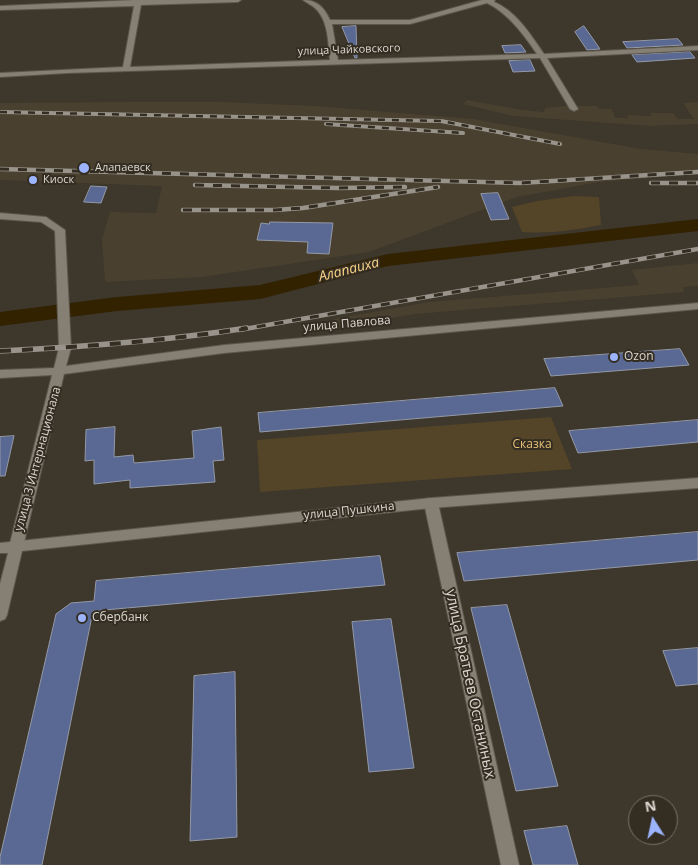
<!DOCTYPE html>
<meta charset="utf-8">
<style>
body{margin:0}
#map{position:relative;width:698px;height:865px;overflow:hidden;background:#3d372c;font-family:"Open Sans",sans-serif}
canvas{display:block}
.north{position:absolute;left:628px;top:795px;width:50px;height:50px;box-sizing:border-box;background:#332d22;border:1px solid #767168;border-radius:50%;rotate:350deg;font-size:14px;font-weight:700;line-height:20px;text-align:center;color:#dbd7d0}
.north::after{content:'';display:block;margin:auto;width:18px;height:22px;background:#9cb4fd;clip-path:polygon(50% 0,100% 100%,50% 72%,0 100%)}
</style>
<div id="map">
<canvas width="698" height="865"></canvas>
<div class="north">N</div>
</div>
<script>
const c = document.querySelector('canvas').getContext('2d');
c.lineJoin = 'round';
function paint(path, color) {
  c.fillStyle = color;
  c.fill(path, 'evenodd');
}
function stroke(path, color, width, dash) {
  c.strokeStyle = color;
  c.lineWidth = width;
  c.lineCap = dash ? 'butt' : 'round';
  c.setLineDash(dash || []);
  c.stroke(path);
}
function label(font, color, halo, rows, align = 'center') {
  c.font = font + ' "Open Sans",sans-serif';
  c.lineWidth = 4;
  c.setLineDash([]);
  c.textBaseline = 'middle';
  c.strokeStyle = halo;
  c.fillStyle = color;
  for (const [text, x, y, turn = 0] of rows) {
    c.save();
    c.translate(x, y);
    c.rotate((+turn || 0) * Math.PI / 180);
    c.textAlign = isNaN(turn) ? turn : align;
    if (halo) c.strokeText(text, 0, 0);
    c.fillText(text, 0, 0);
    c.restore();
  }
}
paint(new Path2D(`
 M 467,100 L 522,110 L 544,112 L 545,108 L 563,106 L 597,106 L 599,109 L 612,109 L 615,118 L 628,118 L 627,115 L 651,116 L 651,113 L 673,113 L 678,119 L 694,119 L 683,103 L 698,102 L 698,124 L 650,126 L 513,116 L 463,104 Z
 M 129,102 L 221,102 L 315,106 L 473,119 L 641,149 L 698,154 L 698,174 L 599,182 L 517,197 L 369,252 L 202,277 L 105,282 L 102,239 L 110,212 L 156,213 L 162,186 L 0,180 L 0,103 Z
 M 698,263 L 698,286 L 683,287 L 684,292 L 415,314 L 339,327 L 334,319 L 429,302 L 639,285 L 632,270 Z`), '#49402f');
paint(new Path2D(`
 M 574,196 L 599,197 L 601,225 C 574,230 549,234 522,232 L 512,207 L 537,201 Z
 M 551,417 L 572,469 L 260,492 L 257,440 Z`), '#544528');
paint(new Path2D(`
 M 698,219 L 698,231 L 388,266 L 260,299 L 117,311 L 0,326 L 0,312 L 117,297 L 260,285 L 388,254 Z`), '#320');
const building = new Path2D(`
 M 356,26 L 357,58 L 355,58 L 342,27 Z
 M 584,26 L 600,49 L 587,50 L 575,32 Z
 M 678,39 L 683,45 L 627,48 L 623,42 Z
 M 521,45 L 526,52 L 505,53 L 502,46 Z
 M 690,52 L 695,58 L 637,62 L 632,55 Z
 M 530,60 L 535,71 L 513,72 L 509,61 Z
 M 91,186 L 107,187 L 101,203 L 84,202 Z
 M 498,193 L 509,219 L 491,220 L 481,194 Z
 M 270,222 L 333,223 L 329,254 L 307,253 L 308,242 L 257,240 L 261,223 L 269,224 Z
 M 680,349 L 689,365 L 551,376 L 544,359 Z
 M 555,388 L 563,406 L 260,432 L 258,413 Z
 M 698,420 L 698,442 L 578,453 L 569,431 Z
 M 115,427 L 114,457 L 133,455 L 134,463 L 194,458 L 192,431 L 221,427 L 224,460 L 213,461 L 215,482 L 130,488 L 130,480 L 94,484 L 94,460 L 85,461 L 86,430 Z
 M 14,436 L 5,476 L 0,476 L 0,437 Z
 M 698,532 L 698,560 L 464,581 L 457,553 Z
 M 380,556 L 385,585 L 93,611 L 42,865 L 0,865 L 0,857 L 56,614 L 71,603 L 94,601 L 96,581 Z
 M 507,605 L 558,786 L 516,791 L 471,608 Z
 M 391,619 L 414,768 L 369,772 L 352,622 Z
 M 698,648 L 698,684 L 676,686 L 663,651 Z
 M 235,672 L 237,837 L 190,841 L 194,676 Z
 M 567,826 L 578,865 L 533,865 L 524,831 Z`);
paint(building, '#5a6994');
stroke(building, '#9499a6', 1);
const street = new Path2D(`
 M 135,0 L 241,0 L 238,2 L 141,5 L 130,67 L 330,60 C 328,44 329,22 316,9 C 312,5 307,3 303,0 C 317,0 324,7 330,20 L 410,20 L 482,0 L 495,0 L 494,2 C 516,11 531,35 544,54 L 698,46 L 698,50 L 547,58 L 578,109 L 574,111 L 570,109 L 540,58 L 67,73 L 0,77 L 0,73 L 123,67 L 134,6 L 0,10 L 0,6 ZM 487,3 C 508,13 524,35 537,54 L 338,60 L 332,24 L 410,24 Z
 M 0,213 L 46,217 L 65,230 L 71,348 L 66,366 L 224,345 L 698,303 L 698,309 L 224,353 L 64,374 L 23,547 L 21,551 L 16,552 L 11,551 L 9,547 L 52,375 L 0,378 L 0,370 L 54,368 L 59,348 L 55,231 L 41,222 L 0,219 Z
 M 431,498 L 436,499 L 438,503 L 519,865 L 501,865 L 424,503 L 426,499 Z`);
const secondary = new Path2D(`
 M 698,478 L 698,488 L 431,508 L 22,551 L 7,615 L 5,619 L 0,621 L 0,584 L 8,553 L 0,553 L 0,543 L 431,498 Z`);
stroke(street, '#5b564c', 2);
stroke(secondary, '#5b564c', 2);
paint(street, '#867f73');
paint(secondary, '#867f73');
const railFar2 = new Path2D(`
 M 0,112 L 441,121 L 560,144
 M 326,124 L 463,133`);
const railFar1 = new Path2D(`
 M 0,169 L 520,183 L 698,172
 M 651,183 L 698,183
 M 195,185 L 338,188 L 405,187
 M 183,210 L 275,210 L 303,208 L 438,187
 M 239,330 L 698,249`);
const rail = new Path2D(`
 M 0,351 C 83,347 165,341 247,328`);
stroke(railFar2, '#98938b', 4);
stroke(railFar1, '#98938b', 4.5);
stroke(rail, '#98938b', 5.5);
stroke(railFar2, '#332d22', 2.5, [7]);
stroke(railFar1, '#332d22', 3, [9]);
stroke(rail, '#332d22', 4, [11]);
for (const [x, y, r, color] of [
 [84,168,6,"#9cb4fd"],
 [33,180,5,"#9cb4fd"],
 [614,357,5,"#9cb4fd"],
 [82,618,5,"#9cb4fd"]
]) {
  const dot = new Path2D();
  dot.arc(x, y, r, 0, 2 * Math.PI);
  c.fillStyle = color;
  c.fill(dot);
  stroke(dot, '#332d22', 2);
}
label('11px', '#dbd7d0', '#332d22', [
 ["улица Чайковского",349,50,-2]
]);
label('11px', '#dbd7d0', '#332d22', [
 ["Алапаевск",95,168],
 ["Киоск",43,180]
], 'left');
label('12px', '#dbd7d0', '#332d22', [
 ["улица Павлова",347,324,-5],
 ["улица 3 Интернационала",38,459,-75],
 ["улица Пушкина",349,511,-6]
]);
label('12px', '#dbd7d0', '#332d22', [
 ["Ozon",624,357],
 ["Сбербанк",92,618]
], 'left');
label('12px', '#e8c179', '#332d22', [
 ["Сказка",532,445]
]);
label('italic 14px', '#f8d188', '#332d22', [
 ["Алапаиха",349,270,-14]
]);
label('15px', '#dbd7d0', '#332d22', [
 ["улица Братьев Останиных",470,684,78]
]);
</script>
